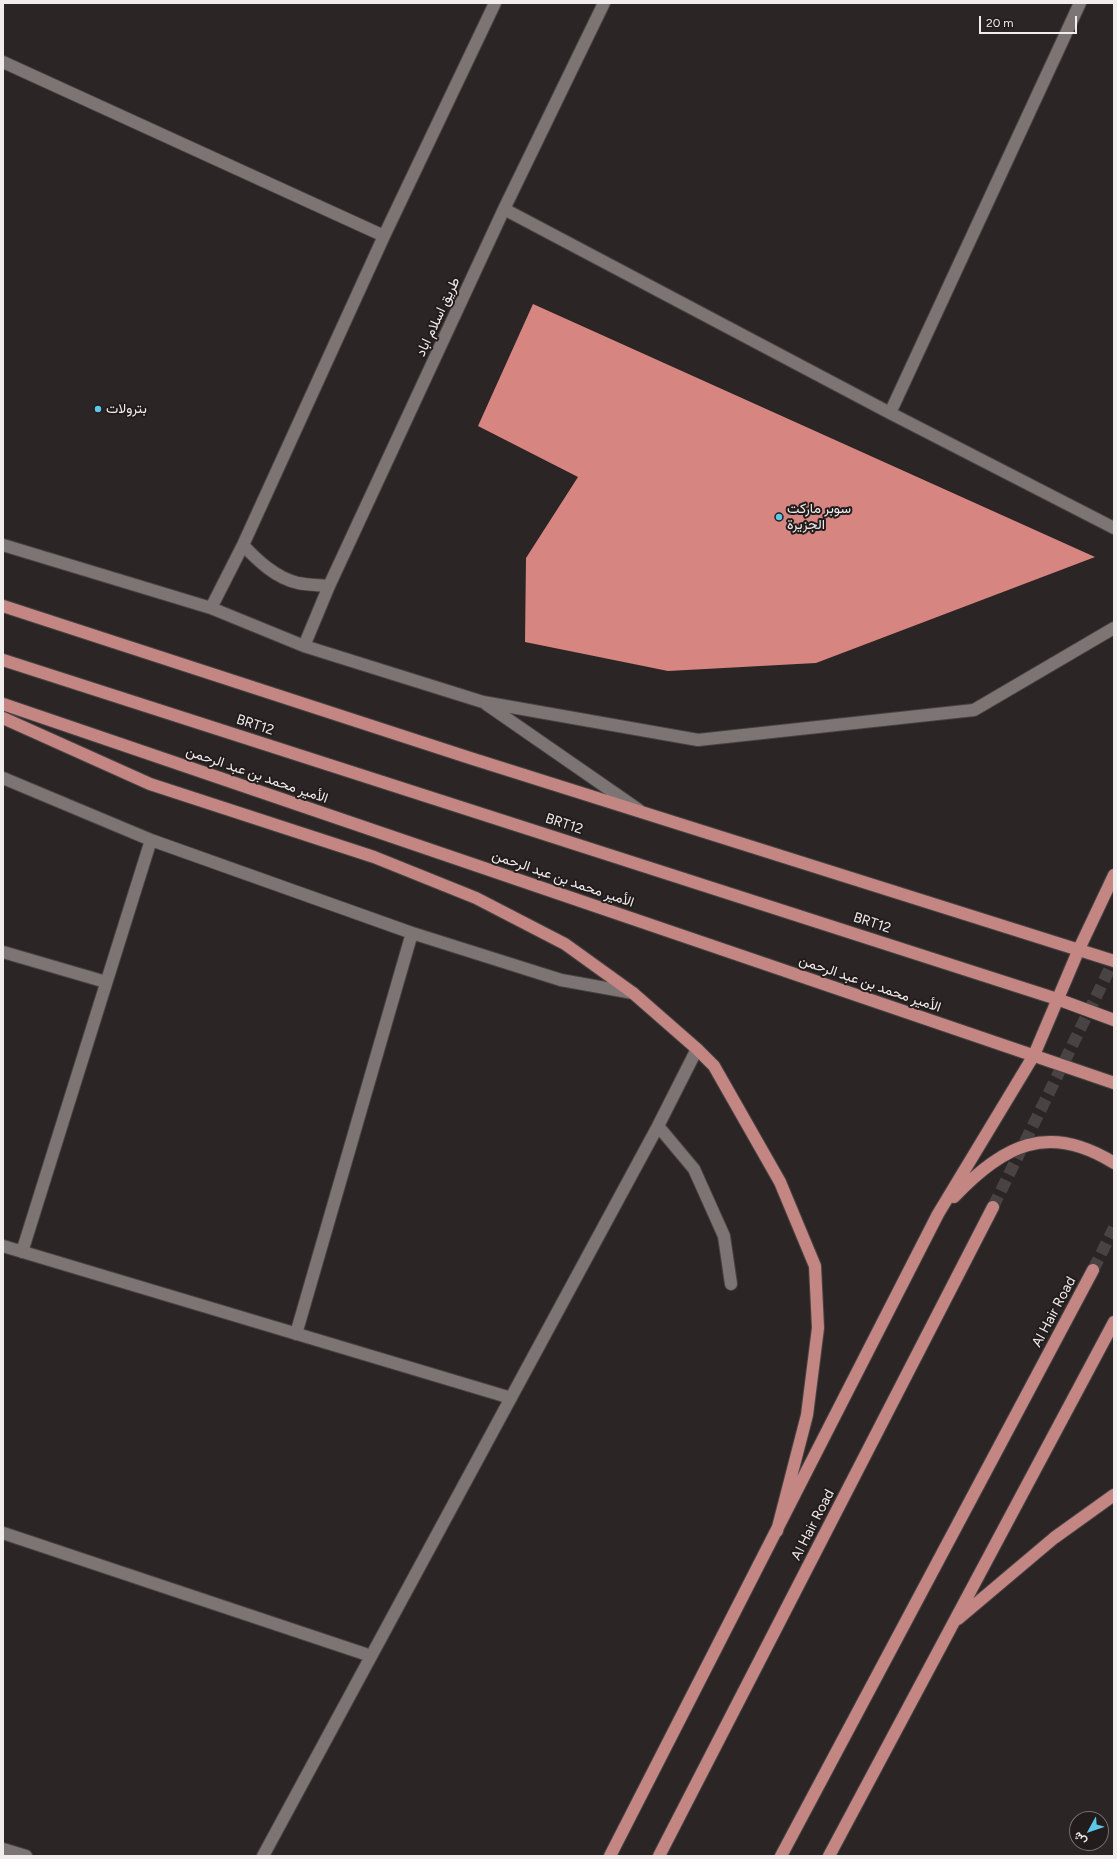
<!DOCTYPE html>
<meta charset="utf-8">
<style>
body{margin:0}
#map{position:relative;width:1117px;height:1859px;overflow:hidden;background:#2b2625;font-family:Figtree,Vazirmatn,sans-serif}
canvas{display:block}
.frame{position:absolute;inset:0;border:4px solid #f1eded;pointer-events:none}
.north{position:absolute;left:1069px;top:1811px;width:40px;height:40px;box-sizing:border-box;background:#221c1c;border:1px solid #757070;border-radius:50%;rotate:230deg;font-size:11px;font-weight:700;line-height:16px;text-align:center;color:#f1eded}
.north::after{content:'';display:block;margin:auto;width:14px;height:18px;background:#5cc7e7;clip-path:polygon(50% 0,100% 100%,50% 72%,0 100%)}
.scale{position:absolute;left:979px;top:16px;width:98px;height:18px;box-sizing:border-box;border:2px solid #f1eded;border-top:0;padding-left:5px;font-size:12px;line-height:14px;white-space:nowrap;color:#f1eded;-webkit-text-stroke:3px #221c1c;paint-order:stroke}
</style>
<div id="map">
<canvas width="1117" height="1859"></canvas>
<div class="frame"></div>
<div class="north">ش</div>
<div class="scale">20 m</div>
</div>
<script>
const c = document.querySelector('canvas').getContext('2d');
c.lineJoin = 'round';
function paint(path, color) {
  c.fillStyle = color;
  c.fill(path, 'evenodd');
}
function stroke(path, color, width, dash) {
  c.strokeStyle = color;
  c.lineWidth = width;
  c.lineCap = dash ? 'butt' : 'round';
  c.setLineDash(dash || []);
  c.stroke(path);
}
function label(font, color, halo, rows, align = 'center') {
  c.font = font + ' Figtree,Vazirmatn,sans-serif';
  c.lineWidth = 4;
  c.setLineDash([]);
  c.textBaseline = 'middle';
  c.strokeStyle = halo;
  c.fillStyle = color;
  for (const [text, x, y, turn = 0] of rows) {
    c.save();
    c.translate(x, y);
    c.rotate((+turn || 0) * Math.PI / 180);
    c.textAlign = isNaN(turn) ? turn : align;
    if (halo) c.strokeText(text, 0, 0);
    c.fillText(text, 0, 0);
    c.restore();
  }
}
paint(new Path2D(`
 M 533,304 L 1095,557 L 816,663 L 668,671 L 525,642 L 526,558 L 578,477 L 478,426 Z`), '#d78581');
stroke(new Path2D(`
 M 993,1207 L 1114,960
 M 1093,1270 L 1114,1228`), '#494443', 12, [12, 6]);
const minor = new Path2D(`
 M 3,62 L 384,236
 M 504,209 L 890,413 L 1114,528
 M 890,413 L 1080,3
 M 3,545 L 211,608 L 304,646 L 483,702 L 698,740 L 974,710 L 1114,628
 M 243,545 C 258,561 276,578 298,583 C 308,585 319,585 329,586
 M 211,608 L 243,545 L 384,236 L 495,3
 M 304,646 L 329,586 L 504,209 L 604,3
 M 486,704 L 639,810
 M 3,778 L 151,840 L 412,933 L 561,980 L 633,993
 M 3,952 L 106,982
 M 658,1126 L 694,1169 L 724,1236 L 731,1284
 M 3,1246 L 511,1398
 M 22,1252 L 151,840
 M 296,1334 L 412,933
 M 3,1533 L 371,1656
 M 3,1849 L 26,1856
 M 263,1856 L 658,1126 L 697,1049`);
const major = new Path2D(`
 M 3,606 L 470,758 L 1114,961
 M 3,660 L 1057,999 L 1114,1020
 M 3,704 L 1114,1083
 M 3,718 L 150,784 L 374,857 L 476,898 L 565,944 L 633,993 L 697,1049 L 714,1066 L 780,1182 L 815,1266 L 818,1328 L 807,1415 L 777,1531
 M 954,1197 C 1003,1145 1048,1122 1114,1163
 M 958,1619 L 1054,1538 L 1114,1495
 M 610,1856 L 938,1214 L 1034,1055 L 1079,949 L 1114,875
 M 659,1856 L 993,1207
 M 781,1856 L 1093,1270
 M 829,1856 L 1114,1322`);
stroke(minor, '#494444', 14);
stroke(major, '#494444', 14);
stroke(minor, '#7c7574', 12);
stroke(major, '#c38682', 12);
for (const [x, y, r, color] of [
 [98,409,4,"#5cc7e7"],
 [779,517,4,"#5cc7e7"]
]) {
  const dot = new Path2D();
  dot.arc(x, y, r, 0, 2 * Math.PI);
  c.fillStyle = color;
  c.fill(dot);
  stroke(dot, '#221c1c', 1.5);
}
label('14px', '#f1eded', '#221c1c', [
 ["طريق اسلام اباد",438,317,-65],
 ["BRT12",255,725,18],
 ["الأمير محمد بن عبد الرحمن",257,775,19],
 ["BRT12",564,824,18],
 ["الأمير محمد بن عبد الرحمن",563,879,19],
 ["BRT12",872,923,18],
 ["الأمير محمد بن عبد الرحمن",870,984,19],
 ["Al Hair Road",1054,1312,-62],
 ["Al Hair Road",813,1525,-63]
]);
label('14px', '#f1eded', '#221c1c', [
 ["بترولات",106,409],
 ["سوبر ماركت",787,509],
 ["الجزيرة",787,525]
], 'left');
</script>
